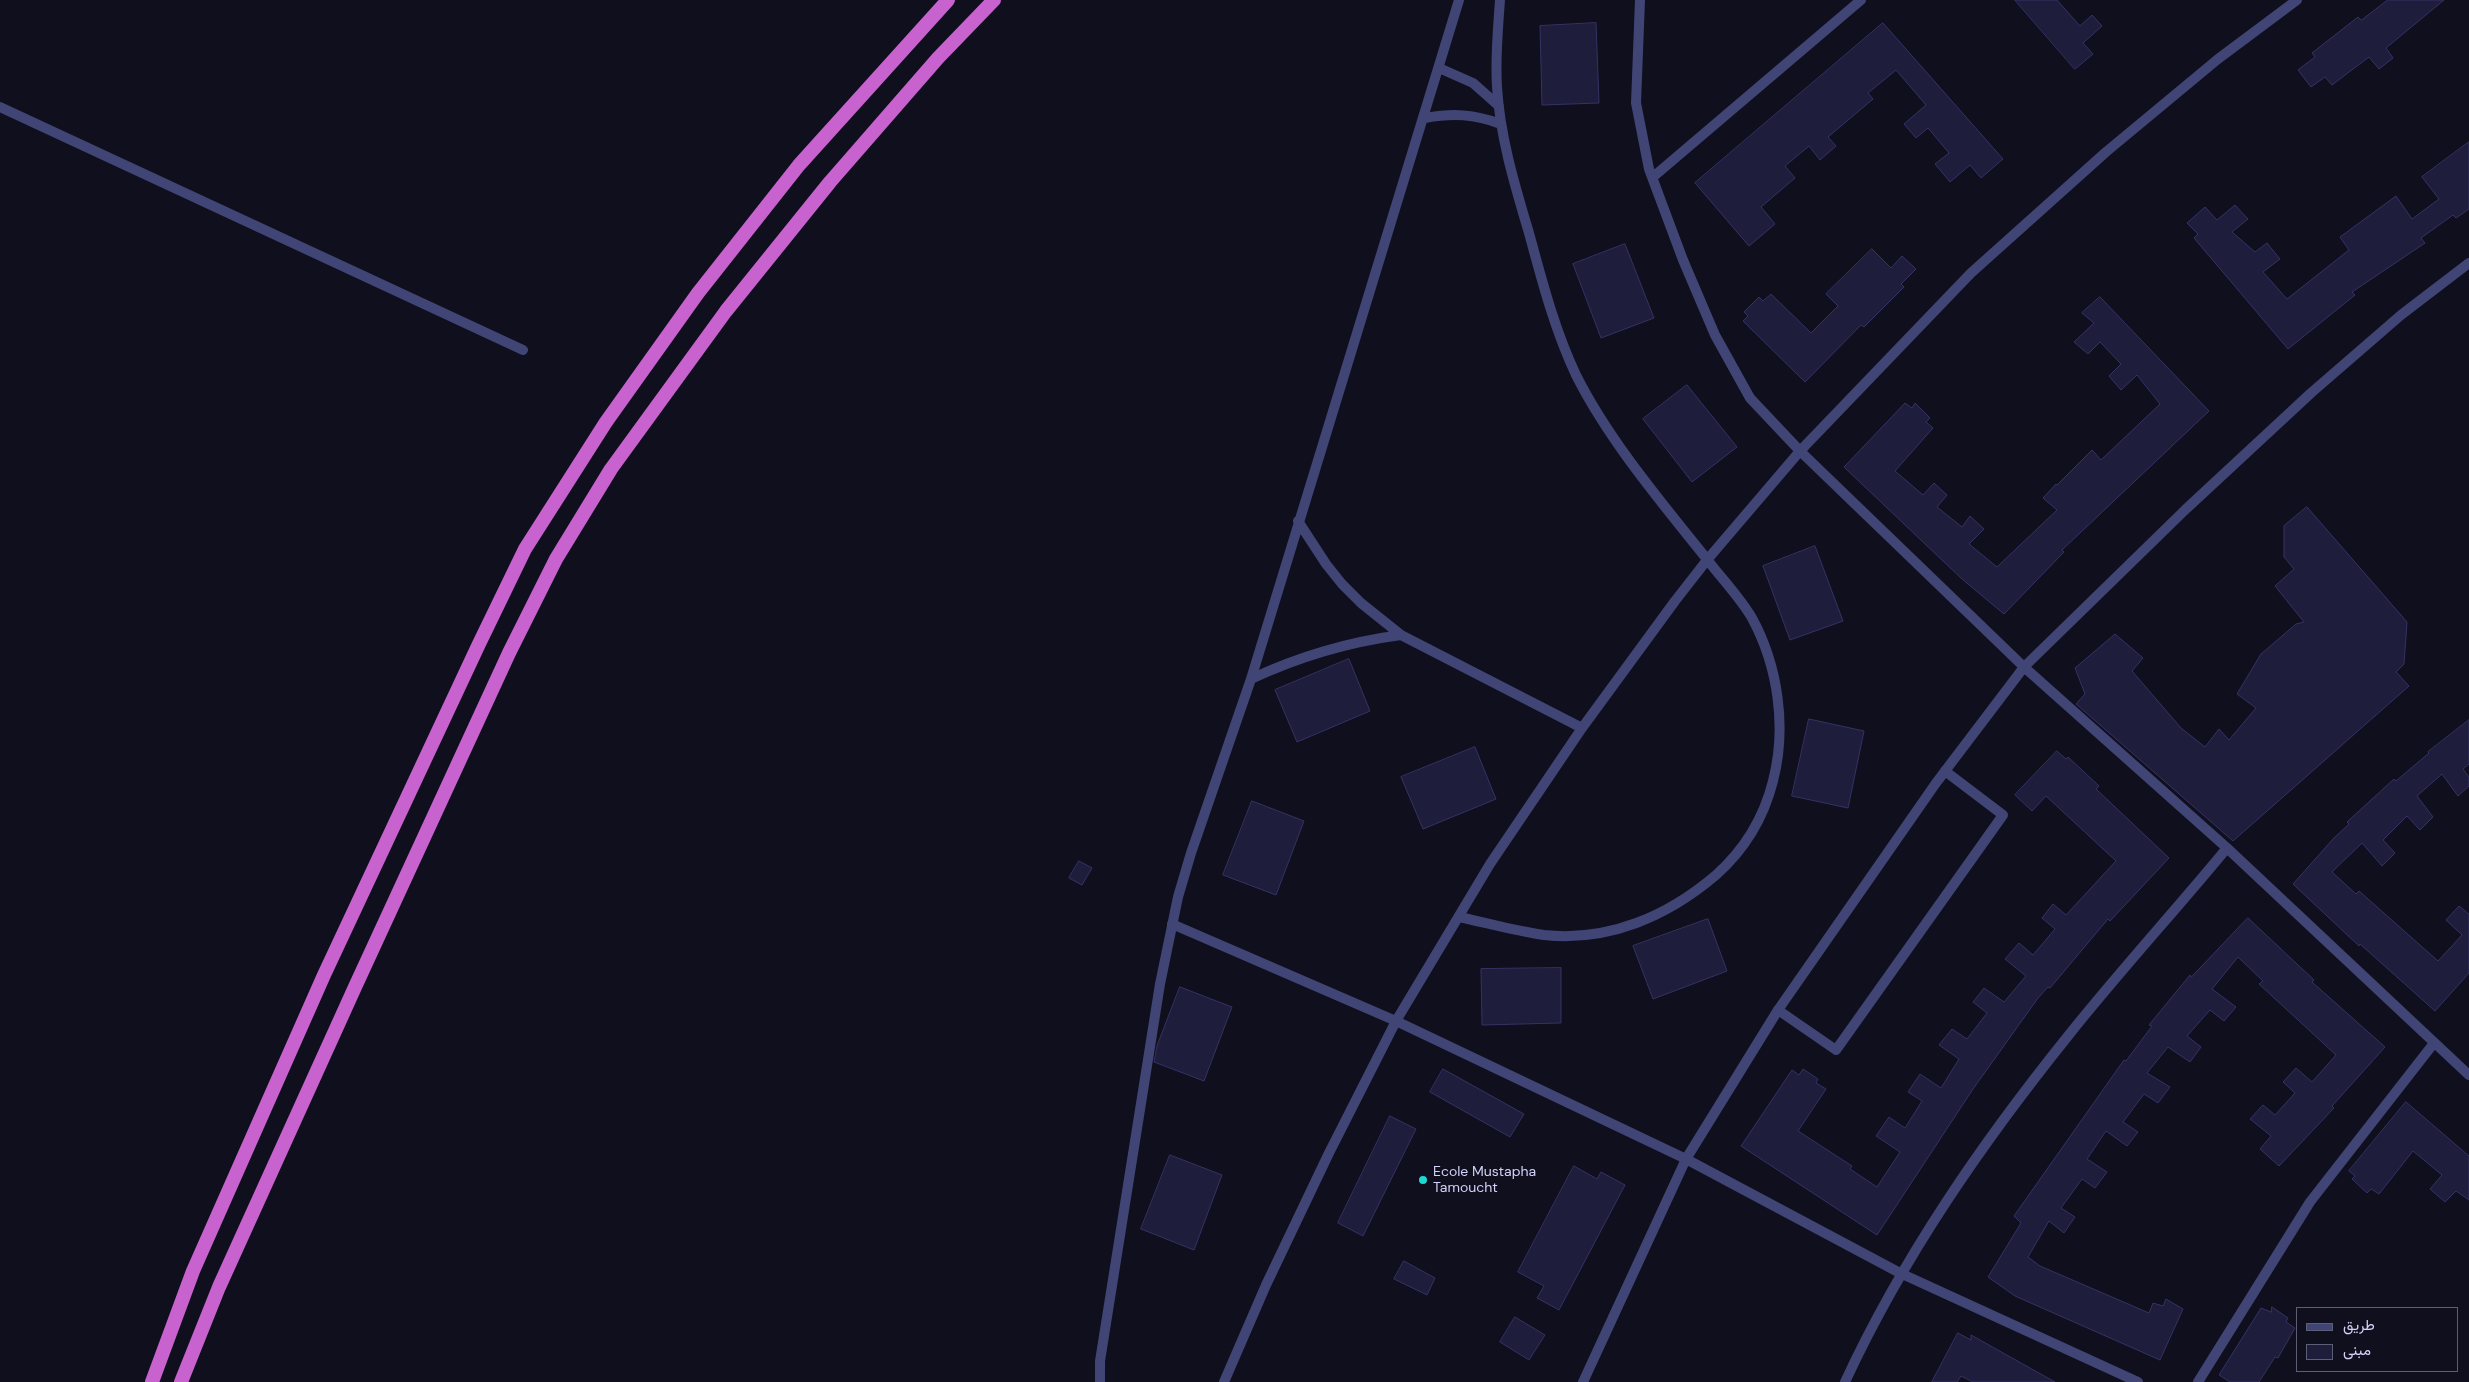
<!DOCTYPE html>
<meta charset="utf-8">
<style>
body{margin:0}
#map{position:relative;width:2469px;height:1382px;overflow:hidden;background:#0f0f1d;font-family:"DM Sans",Vazirmatn,sans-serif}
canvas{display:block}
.legend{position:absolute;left:2296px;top:1307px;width:162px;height:65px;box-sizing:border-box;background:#0f0f1d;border:1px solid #5d5d75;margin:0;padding:6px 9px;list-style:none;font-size:15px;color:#d1d2f9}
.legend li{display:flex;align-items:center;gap:10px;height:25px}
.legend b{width:25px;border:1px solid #5d5d75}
</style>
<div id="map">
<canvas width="2469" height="1382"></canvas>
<ul class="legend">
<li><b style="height:6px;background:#404576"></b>طريق</li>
<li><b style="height:14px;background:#1f1d3c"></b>مبنى</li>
</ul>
</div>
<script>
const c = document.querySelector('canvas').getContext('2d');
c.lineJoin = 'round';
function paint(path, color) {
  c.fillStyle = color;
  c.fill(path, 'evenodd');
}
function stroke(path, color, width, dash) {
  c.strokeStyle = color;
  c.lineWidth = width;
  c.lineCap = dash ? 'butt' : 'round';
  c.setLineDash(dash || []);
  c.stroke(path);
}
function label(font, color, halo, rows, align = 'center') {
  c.font = font + ' "DM Sans",sans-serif';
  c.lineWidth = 4;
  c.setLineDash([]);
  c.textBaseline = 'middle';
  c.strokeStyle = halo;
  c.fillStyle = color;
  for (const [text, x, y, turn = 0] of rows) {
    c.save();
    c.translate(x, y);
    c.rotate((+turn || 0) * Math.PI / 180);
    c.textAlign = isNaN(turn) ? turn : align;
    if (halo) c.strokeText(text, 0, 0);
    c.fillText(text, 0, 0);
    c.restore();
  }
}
const building = new Path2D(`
 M 2015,0 L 2057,0 L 2080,26 L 2092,15 L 2102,26 L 2083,43 L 2093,54 L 2075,69 Z
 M 2388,0 L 2444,0 L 2386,48 L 2393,58 L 2379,69 L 2369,57 L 2332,85 L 2325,77 L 2311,87 L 2298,70 L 2315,57 L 2312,53 L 2358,17 L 2361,20 Z
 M 1596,23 L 1599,103 L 1542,105 L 1540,26 Z
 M 1883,23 L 2003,159 L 1981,178 L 1970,165 L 1950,182 L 1935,164 L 1949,153 L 1928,128 L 1916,138 L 1904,124 L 1926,105 L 1896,70 L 1868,93 L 1873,99 L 1828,137 L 1836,146 L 1820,160 L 1809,146 L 1785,166 L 1795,178 L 1761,207 L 1775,224 L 1749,246 L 1695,183 Z
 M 2469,142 L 2469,209 L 2456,218 L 2453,215 L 2421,238 L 2425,243 L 2352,292 L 2355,295 L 2288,349 L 2194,238 L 2198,234 L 2187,223 L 2205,207 L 2217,220 L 2235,205 L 2248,219 L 2232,232 L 2255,252 L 2267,243 L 2280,259 L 2263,272 L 2287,299 L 2349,250 L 2340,237 L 2396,196 L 2412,219 L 2439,199 L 2422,177 Z
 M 1625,244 L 1654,318 L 1601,338 L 1573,264 Z
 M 1872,249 L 1891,268 L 1902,256 L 1916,269 L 1901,284 L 1904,287 L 1864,327 L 1861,325 L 1805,382 L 1743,321 L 1748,316 L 1744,312 L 1759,297 L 1763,301 L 1771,294 L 1811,333 L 1838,306 L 1826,294 Z
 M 2100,297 L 2209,411 L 2062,550 L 2064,552 L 2004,614 L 1962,579 L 1844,467 L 1905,403 L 1912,408 L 1915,403 L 1930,418 L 1926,422 L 1933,428 L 1895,471 L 1923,495 L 1934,483 L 1947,495 L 1937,507 L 1962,527 L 1970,516 L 1984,529 L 1969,544 L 1997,567 L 2057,510 L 2043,498 L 2056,484 L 2057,485 L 2092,450 L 2101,460 L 2160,404 L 2137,375 L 2121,390 L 2109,376 L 2121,364 L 2100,342 L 2088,354 L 2074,342 L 2094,323 L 2082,313 Z
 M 1687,385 L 1737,447 L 1692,482 L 1643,419 Z
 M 2307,507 L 2407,622 L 2404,664 L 2396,672 L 2409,686 L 2233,841 L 2076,704 L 2085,694 L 2075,668 L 2115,634 L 2143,658 L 2132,671 L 2181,728 L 2205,747 L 2219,729 L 2229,740 L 2256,708 L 2237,694 L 2261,654 L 2296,624 L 2304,622 L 2275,586 L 2294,569 L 2284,557 L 2284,526 Z
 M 1815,546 L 1843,621 L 1790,640 L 1763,566 Z
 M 1349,659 L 1370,711 L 1297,742 L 1275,690 Z
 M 1809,719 L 1864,731 L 1848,808 L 1792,796 Z
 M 2469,720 L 2469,764 L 2463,769 L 2469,777 L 2469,786 L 2458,796 L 2442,774 L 2417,796 L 2433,817 L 2420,830 L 2407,816 L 2383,840 L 2395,853 L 2382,866 L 2362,843 L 2332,872 L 2356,894 L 2359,891 L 2438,961 L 2462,935 L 2446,920 L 2459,906 L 2469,914 L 2469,973 L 2435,1011 L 2360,944 L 2359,946 L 2293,884 L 2333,839 L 2349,824 L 2347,822 L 2394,779 L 2396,781 L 2429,753 L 2428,752 Z
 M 1475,747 L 1496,799 L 1423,829 L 1401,777 Z
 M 2057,751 L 2066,759 L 2068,757 L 2099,786 L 2096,789 L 2169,858 L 2110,921 L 2108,919 L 2050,988 L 2048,987 L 2038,998 L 1973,1089 L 1877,1235 L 1741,1146 L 1792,1070 L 1799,1075 L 1803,1069 L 1818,1079 L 1816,1083 L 1826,1089 L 1798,1131 L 1852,1166 L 1850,1169 L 1877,1187 L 1900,1152 L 1876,1136 L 1889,1117 L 1905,1128 L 1922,1101 L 1908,1092 L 1920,1074 L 1941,1088 L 1959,1059 L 1939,1045 L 1952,1029 L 1967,1039 L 1987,1013 L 1973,1002 L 1984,988 L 2004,1002 L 2026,976 L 2005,959 L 2019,943 L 2033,955 L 2055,929 L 2042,918 L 2053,904 L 2066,915 L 2116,861 L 2046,796 L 2032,811 L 2015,795 Z
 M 1252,801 L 1304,821 L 1276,895 L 1223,875 Z
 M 1079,861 L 1092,868 L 1082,885 L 1069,878 Z
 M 2248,918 L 2314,980 L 2312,982 L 2385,1047 L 2332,1106 L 2334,1108 L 2279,1166 L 2260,1149 L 2271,1136 L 2250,1119 L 2263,1105 L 2275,1115 L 2295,1093 L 2283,1082 L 2296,1068 L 2312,1082 L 2336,1055 L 2259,984 L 2263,981 L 2238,957 L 2212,989 L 2236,1007 L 2224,1021 L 2210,1010 L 2187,1036 L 2201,1047 L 2190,1062 L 2168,1047 L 2147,1073 L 2170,1087 L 2158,1103 L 2144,1094 L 2123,1122 L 2138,1132 L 2127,1146 L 2106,1131 L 2087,1159 L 2107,1172 L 2095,1188 L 2082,1179 L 2061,1208 L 2075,1217 L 2064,1233 L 2049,1221 L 2028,1257 L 2040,1266 L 2149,1313 L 2153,1303 L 2163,1306 L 2166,1299 L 2183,1309 L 2160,1360 L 2015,1296 L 1988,1277 L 2021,1223 L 2014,1216 L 2124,1060 L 2126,1061 L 2152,1026 L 2149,1025 L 2190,975 L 2191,977 Z
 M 1708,919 L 1727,971 L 1653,999 L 1633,946 Z
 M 1561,968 L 1561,1023 L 1482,1025 L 1481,969 Z
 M 1180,987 L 1232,1007 L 1204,1081 L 1154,1062 L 1157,1046 Z
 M 1443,1069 L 1524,1114 L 1510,1137 L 1430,1092 Z
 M 2406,1102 L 2469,1156 L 2469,1200 L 2456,1191 L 2445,1202 L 2430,1189 L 2442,1175 L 2413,1151 L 2379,1194 L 2371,1189 L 2367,1193 L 2352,1179 L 2355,1176 L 2349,1171 Z
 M 1390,1116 L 1416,1129 L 1363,1236 L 1338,1223 Z
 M 1170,1155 L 1222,1175 L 1194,1250 L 1141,1229 Z
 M 1574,1166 L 1597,1179 L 1601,1172 L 1625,1185 L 1559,1310 L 1537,1298 L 1544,1286 L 1518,1272 Z
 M 1404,1261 L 1435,1278 L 1427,1295 L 1394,1279 Z
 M 2272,1307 L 2288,1318 L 2286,1322 L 2295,1328 L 2278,1358 L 2275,1357 L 2259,1382 L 2230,1382 L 2219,1375 L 2261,1308 L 2271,1312 Z
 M 1515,1317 L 1545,1335 L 1529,1360 L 1500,1342 Z
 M 1958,1333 L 1971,1340 L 1971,1335 L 2055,1382 L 1973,1382 L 1961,1376 L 1957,1382 L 1932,1382 Z`);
paint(building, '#1f1d3c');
stroke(building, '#363265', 1);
stroke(new Path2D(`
 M 1778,1010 L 1836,1050 L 2003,815 L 1945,771`), '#404576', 10);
stroke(new Path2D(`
 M 1640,0 L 1636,103 L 1649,169 L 1683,260 L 1715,335 L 1750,398 L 1800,451 L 2024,667 L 2227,848 L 2469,1075
 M 1439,68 L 1473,83 L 1499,106
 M 0,107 L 523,350
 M 1425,118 C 1453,113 1474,114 1501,124
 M 1653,177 L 1861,0
 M 1298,521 L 1326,564 L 1342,584 L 1361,603 L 1401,635 L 1582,728
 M 1251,679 C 1300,656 1348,642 1401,635
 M 1459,917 C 1487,923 1516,931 1544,935 C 1609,942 1668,916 1716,875 C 1744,850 1764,817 1773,781 C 1787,727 1778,666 1752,618 C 1739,596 1721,578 1706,558 C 1661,502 1608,439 1576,375 C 1555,331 1542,281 1529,233 C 1515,186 1500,137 1497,87 C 1495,58 1498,29 1500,0
 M 1172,924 L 1396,1021 L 1686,1159 L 1900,1273 L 2138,1382
 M 1100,1382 L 1100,1361 L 1160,984 L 1178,897 L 1191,853 L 1251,679 L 1459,0
 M 1224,1382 L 1266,1285 L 1329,1153 L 1396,1021 L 1490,864 L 1582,728 L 1675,601 L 1707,560 L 1800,451 L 1971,273 L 2106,152 L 2218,59 L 2297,0
 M 1583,1382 L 1686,1159 L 1778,1010 L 1936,783 L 2024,667 L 2186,509 L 2311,393 L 2401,315 L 2469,263
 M 1845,1382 C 1903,1257 1982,1143 2068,1036 C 2119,972 2175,911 2227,848
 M 2198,1382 L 2310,1202 L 2434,1043`), '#404576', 10);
stroke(new Path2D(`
 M 152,1382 L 193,1271 L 324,975 L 478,646 L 525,549 L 606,422 L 698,293 L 799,165 L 948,0
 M 181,1382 L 219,1287 L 355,987 L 509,653 L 556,559 L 611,469 L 726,311 L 830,182 L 938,58 L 994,0`), '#c862ce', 14);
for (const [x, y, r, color] of [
 [1423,1180,5,"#1ed8d1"]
]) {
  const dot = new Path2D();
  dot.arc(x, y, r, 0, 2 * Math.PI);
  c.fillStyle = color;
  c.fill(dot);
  stroke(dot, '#0f0f1d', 2);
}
label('14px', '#d1d2f9', '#0f0f1d', [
 ["Ecole Mustapha",1433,1172],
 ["Tamoucht",1433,1188]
], 'left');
</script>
